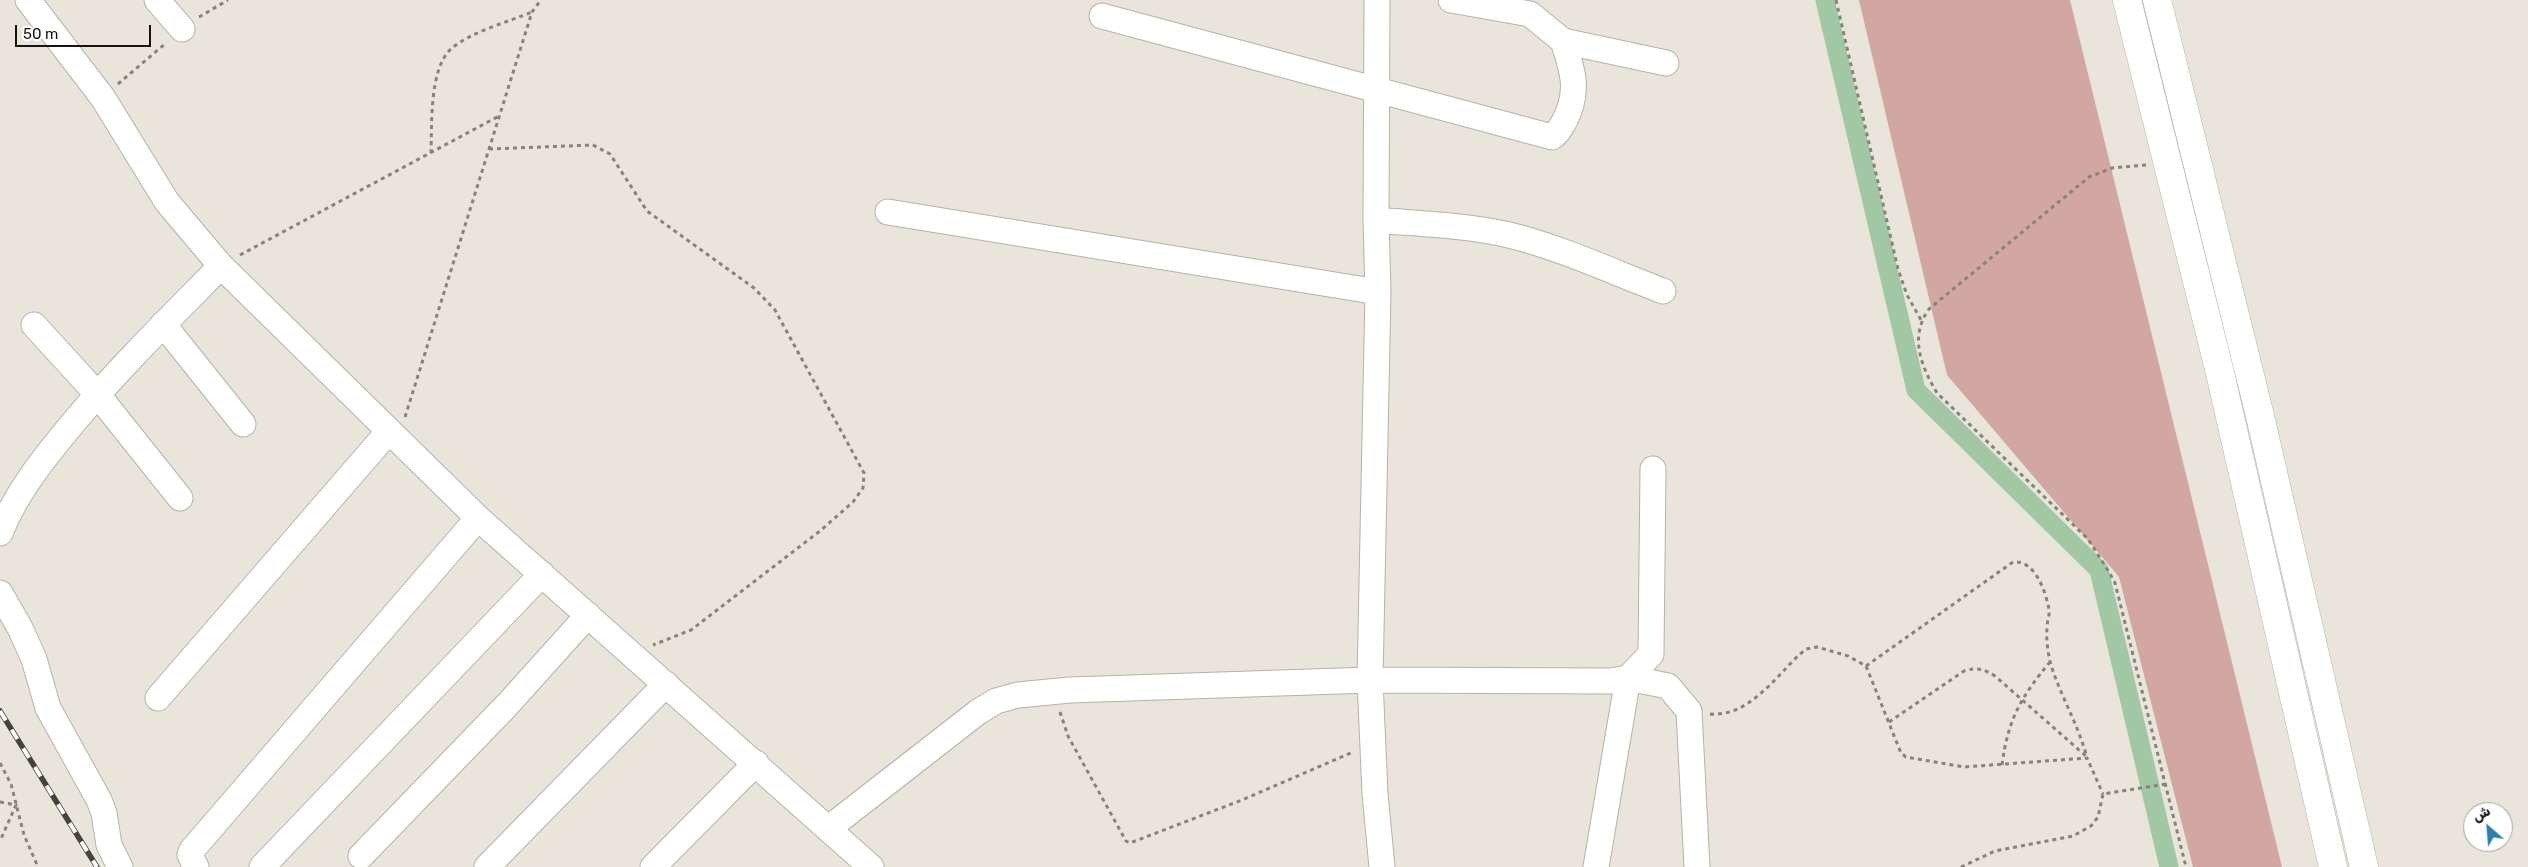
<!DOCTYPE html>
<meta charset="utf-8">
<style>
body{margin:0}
#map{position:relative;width:2528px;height:867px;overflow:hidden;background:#eae5da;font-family:Rubik,Vazirmatn,sans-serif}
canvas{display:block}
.north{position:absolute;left:2463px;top:802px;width:50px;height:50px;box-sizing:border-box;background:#fff;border:1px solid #a1a19f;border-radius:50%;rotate:333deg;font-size:14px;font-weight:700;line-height:20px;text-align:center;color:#15130f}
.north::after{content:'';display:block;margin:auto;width:18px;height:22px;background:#2b7eae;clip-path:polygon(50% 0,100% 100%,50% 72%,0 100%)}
.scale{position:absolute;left:15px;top:25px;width:136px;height:22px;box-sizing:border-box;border:2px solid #15130f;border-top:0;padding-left:6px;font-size:15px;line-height:18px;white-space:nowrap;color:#15130f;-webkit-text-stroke:4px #fff;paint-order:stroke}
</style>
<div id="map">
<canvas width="2528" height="867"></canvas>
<div class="north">ش</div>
<div class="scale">50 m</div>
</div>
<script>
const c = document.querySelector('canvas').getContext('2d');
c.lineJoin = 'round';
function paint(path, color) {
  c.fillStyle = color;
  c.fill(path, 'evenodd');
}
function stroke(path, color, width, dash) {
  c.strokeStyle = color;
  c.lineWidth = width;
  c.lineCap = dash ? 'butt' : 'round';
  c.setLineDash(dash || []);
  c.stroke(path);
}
paint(new Path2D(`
 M 1859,0 L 2070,0 L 2282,867 L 2193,867 L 2119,577 L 1947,375 Z`), '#d1a6a3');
stroke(new Path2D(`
 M 1825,0 L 1916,390 L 2099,570 L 2169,867`), '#a1c7a4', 19);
const minor = new Path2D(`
 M 28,0 L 103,98 L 167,202 L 221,266 L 478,518 L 871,867
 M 157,0 L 182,29
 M 1377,0 L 1376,220 L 1378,292 L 1370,680 L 1375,794 L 1382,867
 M 1451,0 L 1530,14 L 1563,41 L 1666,63
 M 1102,16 L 1552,137 C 1558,134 1560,128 1564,122 C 1580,92 1573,71 1563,41
 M 888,212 L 1378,292
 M 1376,220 C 1420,224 1465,225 1509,235 C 1562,248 1613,272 1663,291
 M 163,324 L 243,424
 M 34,325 L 97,394 L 180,498
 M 0,533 C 17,491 44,458 73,423 C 119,368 171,317 221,266
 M 0,593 L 20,628 L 34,659 L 48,708 L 99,800 L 104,813 L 109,845 L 120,867
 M 158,698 L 389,431
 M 829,828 L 978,712 L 996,701 L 1018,695 L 1070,690 L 1370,680 L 1610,681 L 1628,678 L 1651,654 L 1653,469
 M 361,856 L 508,704 L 588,615
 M 196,867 L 190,855 L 192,850 L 478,518
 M 262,867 L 542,574
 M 487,867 L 666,684
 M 653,867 L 756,763
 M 1596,867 L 1628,678 L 1668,686 L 1689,711 L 1697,867`);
const highway = new Path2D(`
 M 2127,0 L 2220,373 L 2333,867
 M 2157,0 L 2260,416 L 2364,867`);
stroke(minor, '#b7b2a7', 27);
stroke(highway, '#b7b2a7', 29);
stroke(new Path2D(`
 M 1836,0 L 1898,269 L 1907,295 L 1921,320
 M 199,17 L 228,0
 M 118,84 L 166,43
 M 489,149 L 593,145 L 610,154 L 647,211 L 754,288 L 775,310 L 864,473 L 863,488 L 853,502 L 820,531 L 691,630 L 653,645
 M 431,153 C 432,125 429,69 451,49 C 470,32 508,22 532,12
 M 2146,165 L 2112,168 L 2089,177 L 1929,309 C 1909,337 1921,366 1937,393 L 2088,539 L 2109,572 L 2115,583 L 2186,867
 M 240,255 L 499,116
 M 405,417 L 532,12 L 541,0
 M 1866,666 L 2013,562 C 2035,560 2045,590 2049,609 C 2050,615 2047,621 2047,628 C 2046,640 2048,654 2051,665 C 2061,697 2079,726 2087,758
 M 1060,712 L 1068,736 L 1126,841 L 1130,843 L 1242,800 L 1353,752
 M 1710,714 C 1748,717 1774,679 1799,655 L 1806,649 L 1817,647 L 1848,656 L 1866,666 L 1901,753 L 1906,757 L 1964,767 L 2087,758 L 2103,794
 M 1889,722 L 1964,671 C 1978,667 1983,669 1995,676 L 2087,757
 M 0,763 L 11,784 L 24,835 L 38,867
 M 2002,765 C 2008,719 2021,697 2050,662
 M 0,802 L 16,805 L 0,841
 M 1961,867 L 1995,851 L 2073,836 L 2091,826 L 2098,817 L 2103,794 L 2166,784`), '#87837b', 3, [4, 4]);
stroke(minor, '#fff', 25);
stroke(highway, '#fff', 28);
const rail = new Path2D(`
 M 0,711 L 97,867`);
stroke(rail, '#46433d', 5.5);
stroke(rail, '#fff', 4, [11]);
</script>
